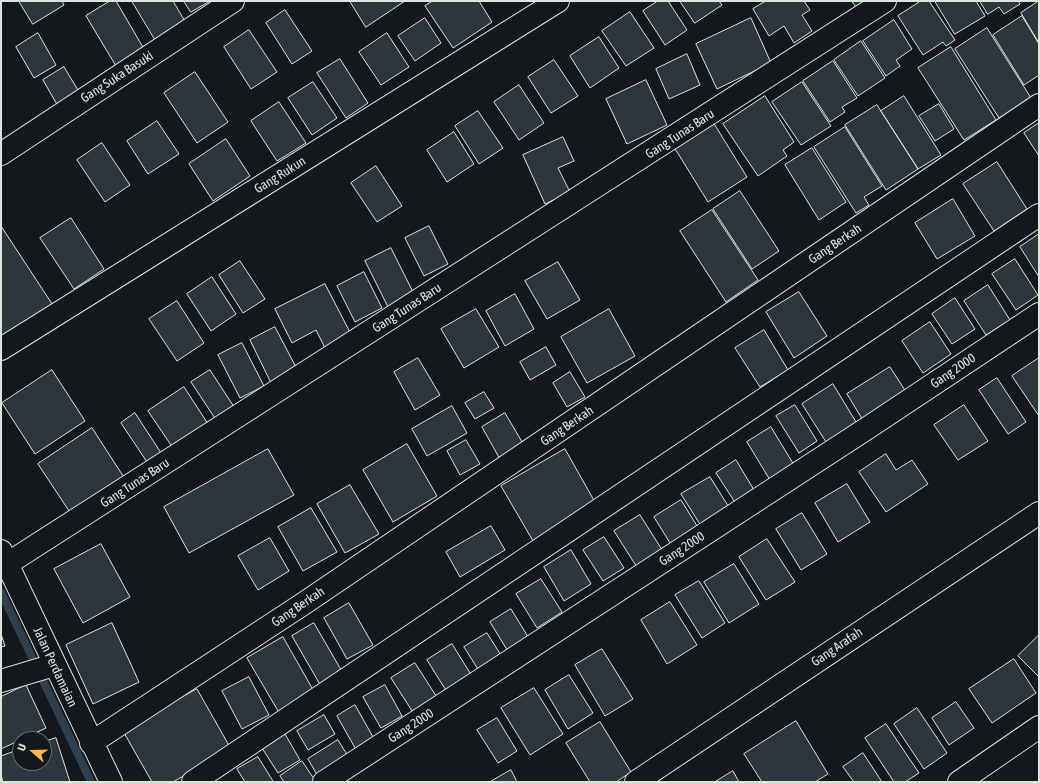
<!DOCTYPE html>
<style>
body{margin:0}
#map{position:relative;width:1040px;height:783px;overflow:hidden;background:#14181c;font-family:"Asap Condensed",sans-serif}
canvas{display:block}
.frame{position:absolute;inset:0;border:2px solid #d8e6dc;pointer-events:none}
.north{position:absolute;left:12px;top:731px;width:40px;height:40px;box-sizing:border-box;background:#14181c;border:1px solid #626a69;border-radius:50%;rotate:290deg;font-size:11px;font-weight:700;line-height:16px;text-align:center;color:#d8e6dc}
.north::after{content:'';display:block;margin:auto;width:14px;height:18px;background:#ffb74d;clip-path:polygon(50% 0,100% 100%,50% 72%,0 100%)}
</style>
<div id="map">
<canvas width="1040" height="783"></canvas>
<div class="frame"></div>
<div class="north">U</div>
</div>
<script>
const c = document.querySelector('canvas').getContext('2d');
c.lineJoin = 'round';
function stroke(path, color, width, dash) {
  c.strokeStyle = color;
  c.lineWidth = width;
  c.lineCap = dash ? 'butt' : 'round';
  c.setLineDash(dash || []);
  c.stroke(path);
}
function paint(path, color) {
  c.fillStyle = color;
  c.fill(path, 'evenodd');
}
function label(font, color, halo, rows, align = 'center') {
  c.font = font + ' "Asap Condensed",sans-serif';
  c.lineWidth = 3;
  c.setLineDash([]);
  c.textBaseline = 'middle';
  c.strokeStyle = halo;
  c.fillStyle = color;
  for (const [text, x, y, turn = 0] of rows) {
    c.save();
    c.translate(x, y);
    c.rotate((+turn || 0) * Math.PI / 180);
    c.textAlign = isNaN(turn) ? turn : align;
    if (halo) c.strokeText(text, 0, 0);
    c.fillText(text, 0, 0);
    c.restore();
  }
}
stroke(new Path2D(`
 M 1,592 L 91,782`), '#2f3f4d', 8);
const building = new Path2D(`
 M 19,1 L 62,1 L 64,5 L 33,24 Z
 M 110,1 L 116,1 L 144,49 L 116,66 L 86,16 Z
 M 132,1 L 173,1 L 186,23 L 156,41 Z
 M 184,1 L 210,1 L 191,12 Z
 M 350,1 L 405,1 L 366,27 Z
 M 433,1 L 479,1 L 492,22 L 453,48 L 425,6 Z
 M 658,1 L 668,1 L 687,30 L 665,45 L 643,11 Z
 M 680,1 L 719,1 L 722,5 L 695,23 Z
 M 766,1 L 804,1 L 810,10 L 802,15 L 812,31 L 794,43 L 784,26 L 769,36 L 753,9 Z
 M 852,1 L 877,1 L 860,12 Z
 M 921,1 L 929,1 L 955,40 L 946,46 L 943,42 L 923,55 L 898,16 Z
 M 935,1 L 976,1 L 985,16 L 955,34 Z
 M 980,1 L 1018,1 L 1020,4 L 1004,14 L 999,7 L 988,14 Z
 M 1039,1 L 1039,43 L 1021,13 Z
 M 285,10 L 312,51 L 292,64 L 266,23 Z
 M 630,12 L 654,48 L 626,66 L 602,31 Z
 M 1022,16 L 1039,44 L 1039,75 L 1024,85 L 993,35 Z
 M 425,18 L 441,43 L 415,61 L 398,36 Z
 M 751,18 L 771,63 L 717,89 L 696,44 Z
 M 894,20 L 912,49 L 896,60 L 900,66 L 886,76 L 863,41 Z
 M 987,28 L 1031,98 L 999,118 L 955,49 Z
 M 249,30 L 277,72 L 251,89 L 224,47 Z
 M 38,33 L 56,65 L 34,78 L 16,47 Z
 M 387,33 L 409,67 L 381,85 L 359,52 Z
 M 599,37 L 619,68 L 590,88 L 570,56 Z
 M 861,41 L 885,78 L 858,96 L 834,60 Z
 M 951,47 L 996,120 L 964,140 L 918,68 Z
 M 687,54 L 700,85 L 669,99 L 656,69 Z
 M 340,59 L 368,103 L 346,118 L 317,73 Z
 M 554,60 L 578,96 L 551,113 L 528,77 Z
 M 833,61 L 857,98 L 842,107 L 845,112 L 830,122 L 803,81 Z
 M 64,67 L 81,95 L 59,108 L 43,80 Z
 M 195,72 L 228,122 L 197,143 L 164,93 Z
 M 646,80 L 667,125 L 627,144 L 606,99 Z
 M 313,82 L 337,118 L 312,135 L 288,98 Z
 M 802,82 L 831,126 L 801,145 L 772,102 Z
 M 519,85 L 544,123 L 519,140 L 494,102 Z
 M 765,96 L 794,142 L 783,150 L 787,156 L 758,176 L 723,124 Z
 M 904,96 L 941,155 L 918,169 L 881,111 Z
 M 279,102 L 306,143 L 277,161 L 251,121 Z
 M 939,104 L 954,129 L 935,141 L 919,116 Z
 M 877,105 L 918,169 L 886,190 L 845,125 Z
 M 478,111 L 503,148 L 479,164 L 455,126 Z
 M 157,121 L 179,154 L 148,174 L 127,141 Z
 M 713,122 L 747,177 L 708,202 L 674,147 Z
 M 1039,123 L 1039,156 L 1024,133 Z
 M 845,127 L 882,186 L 864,197 L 869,205 L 856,213 L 814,147 Z
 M 454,132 L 474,164 L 447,182 L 427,150 Z
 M 563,137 L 574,161 L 558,168 L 570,192 L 545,204 L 523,155 Z
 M 226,139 L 250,176 L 213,201 L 189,164 Z
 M 102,143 L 130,185 L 105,202 L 77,160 Z
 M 812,148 L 846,202 L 819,220 L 785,165 Z
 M 997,162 L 1027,209 L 994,231 L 963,184 Z
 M 376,166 L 402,206 L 377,222 L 351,183 Z
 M 740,191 L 779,251 L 752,269 L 713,209 Z
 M 953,199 L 975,236 L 937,259 L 915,223 Z
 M 712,210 L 758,280 L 726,302 L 680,231 Z
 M 71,218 L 104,269 L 74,289 L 40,238 Z
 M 1,226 L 56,310 L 1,347 Z
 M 429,226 L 448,264 L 424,276 L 405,238 Z
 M 1039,234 L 1039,277 L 1020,247 Z
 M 391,248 L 415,296 L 389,309 L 365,261 Z
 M 1015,259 L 1038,295 L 1016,310 L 992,274 Z
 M 240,261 L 265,299 L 243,313 L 219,275 Z
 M 558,262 L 580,300 L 547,319 L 525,281 Z
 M 364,272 L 382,308 L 355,322 L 337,286 Z
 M 212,277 L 236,314 L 211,331 L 187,294 Z
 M 325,284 L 353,338 L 327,352 L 316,330 L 292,343 L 275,309 Z
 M 988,285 L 1010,320 L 986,335 L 964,301 Z
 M 799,292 L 827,336 L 794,358 L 766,312 Z
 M 515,294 L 534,329 L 505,346 L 486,311 Z
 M 955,298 L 975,329 L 952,344 L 932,314 Z
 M 177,301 L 204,343 L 177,361 L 149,319 Z
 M 476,309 L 499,347 L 464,368 L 441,329 Z
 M 609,309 L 635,356 L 587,383 L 561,337 Z
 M 930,322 L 951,354 L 923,373 L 902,341 Z
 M 275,327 L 299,373 L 273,387 L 250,340 Z
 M 764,330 L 788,370 L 760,387 L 735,348 Z
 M 242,343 L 264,386 L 240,398 L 218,355 Z
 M 546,347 L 556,365 L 530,380 L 520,362 Z
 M 418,358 L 440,395 L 415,410 L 394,372 Z
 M 1039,358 L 1039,416 L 1012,376 Z
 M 890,367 L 908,395 L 864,422 L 847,394 Z
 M 52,370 L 85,421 L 35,454 L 2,403 Z
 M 210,370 L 238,413 L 220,426 L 191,382 Z
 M 570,372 L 585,397 L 567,407 L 553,383 Z
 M 997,378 L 1026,422 L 1008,434 L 979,390 Z
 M 833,384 L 856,422 L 826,442 L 802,404 Z
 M 184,387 L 210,427 L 175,451 L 148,411 Z
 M 484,392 L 494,408 L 475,419 L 465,403 Z
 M 795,405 L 817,441 L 799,453 L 776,416 Z
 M 964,405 L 988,441 L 958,460 L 934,425 Z
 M 452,406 L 467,433 L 427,456 L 412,429 Z
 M 135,413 L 165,459 L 151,468 L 121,423 Z
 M 505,413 L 525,447 L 501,461 L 482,427 Z
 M 771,427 L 794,465 L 770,480 L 747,442 Z
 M 92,428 L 127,482 L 73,517 L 38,464 Z
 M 466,440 L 480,464 L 460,475 L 447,451 Z
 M 407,444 L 437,496 L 393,522 L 363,470 Z
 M 268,449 L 294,495 L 189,553 L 164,507 Z
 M 565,449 L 596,504 L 533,541 L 501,486 Z
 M 886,454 L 896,470 L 912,460 L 928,484 L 886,512 L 859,472 Z
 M 736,460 L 757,495 L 738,507 L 716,473 Z
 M 710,477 L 732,512 L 703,529 L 681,494 Z
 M 847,484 L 870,522 L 838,542 L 815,503 Z
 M 350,485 L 379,534 L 345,553 L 317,504 Z
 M 681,500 L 702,534 L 675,551 L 654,517 Z
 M 311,508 L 337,552 L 303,571 L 278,527 Z
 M 802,513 L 827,554 L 801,570 L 776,529 Z
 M 640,515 L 666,556 L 640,572 L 614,531 Z
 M 491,526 L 505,550 L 460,577 L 446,552 Z
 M 604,537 L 624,568 L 603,581 L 583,550 Z
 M 270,538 L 289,571 L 258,590 L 238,556 Z
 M 767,539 L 795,582 L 766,600 L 739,557 Z
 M 101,544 L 130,597 L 83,623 L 54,569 Z
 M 571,550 L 591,584 L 564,601 L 544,567 Z
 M 734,564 L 759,604 L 729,623 L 704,582 Z
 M 541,579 L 562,612 L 537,628 L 516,594 Z
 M 699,581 L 725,623 L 702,638 L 675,595 Z
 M 670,602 L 697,645 L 667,664 L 641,620 Z
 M 349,603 L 373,645 L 347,659 L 324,618 Z
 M 511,609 L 530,640 L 509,653 L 490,622 Z
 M 112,623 L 139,682 L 93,704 L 66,645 Z
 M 314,623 L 344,675 L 322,688 L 292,636 Z
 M 487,633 L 504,660 L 481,674 L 464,647 Z
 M 1,634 L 5,646 L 1,647 Z
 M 1039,635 L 1039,677 L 1018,656 Z
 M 283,637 L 316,695 L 281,716 L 247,658 Z
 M 452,644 L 472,676 L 447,692 L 427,660 Z
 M 602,649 L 633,699 L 605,716 L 575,665 Z
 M 1014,659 L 1036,693 L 992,723 L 969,689 Z
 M 415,663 L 438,699 L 414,714 L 391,678 Z
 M 569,675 L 593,713 L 568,729 L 545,690 Z
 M 249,677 L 269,715 L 242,729 L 222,691 Z
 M 26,685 L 46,728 L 1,749 L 1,697 Z
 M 385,685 L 402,716 L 381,728 L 363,697 Z
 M 534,688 L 563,734 L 530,755 L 501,708 Z
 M 197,689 L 231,749 L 173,782 L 152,782 L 123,731 Z
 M 956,702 L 974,728 L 949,745 L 932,718 Z
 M 355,705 L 377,744 L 359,755 L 337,716 Z
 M 917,708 L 947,753 L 924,769 L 894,724 Z
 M 324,715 L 335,734 L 308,750 L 297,731 Z
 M 497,718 L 517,751 L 498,763 L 477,730 Z
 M 796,721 L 828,774 L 815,782 L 762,782 L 744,754 Z
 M 600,722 L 631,772 L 616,782 L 590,782 L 566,743 Z
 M 886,724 L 919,773 L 905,782 L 894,782 L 865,738 Z
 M 285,734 L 300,760 L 278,773 L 262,748 Z
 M 56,738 L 70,782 L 3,782 L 1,775 L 1,756 L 20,749 L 20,763 L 44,763 L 44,742 Z
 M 338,740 L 351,761 L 320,780 L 308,759 Z
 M 863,753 L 882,782 L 854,782 L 843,767 Z
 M 258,757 L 273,781 L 271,782 L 245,782 L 237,769 Z
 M 302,761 L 316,782 L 284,782 L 280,776 Z
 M 511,770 L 517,782 L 490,782 Z
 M 733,771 L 739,782 L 715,782 Z`);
paint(building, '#2c363c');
stroke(building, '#d8e6dc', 1);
const minor = new Path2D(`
 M 1,154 L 233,1
 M 1,349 L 558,1
 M 7,564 L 885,1
 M 1,681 L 54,665
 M 91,743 L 303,604 L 1039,105
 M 193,782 L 1039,215
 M 324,782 L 869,427 L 1039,314
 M 636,782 L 1039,513
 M 959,782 L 1039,727`);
const tertiary = new Path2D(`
 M 1,551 L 111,782`);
stroke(minor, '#d8e6dc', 24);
stroke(tertiary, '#d8e6dc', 24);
stroke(minor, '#14181c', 22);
stroke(tertiary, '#14181c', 22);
label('13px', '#d8e6dc', '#14181c', [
 ["Gang Suka Basuki",117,77,-33],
 ["Gang Tunas Baru",680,134,-33],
 ["Gang Rukun",280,175,-32],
 ["Gang Berkah",835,244,-34],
 ["Gang Tunas Baru",407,308,-33],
 ["Gang 2000",953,371,-34],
 ["Gang Berkah",567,426,-34],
 ["Gang Tunas Baru",135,483,-33],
 ["Gang 2000",682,549,-33],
 ["Gang Berkah",298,607,-34],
 ["Gang Arafah",837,647,-34],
 ["Jalan Perdamaian",55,667,65],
 ["Gang 2000",411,726,-33]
]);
</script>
